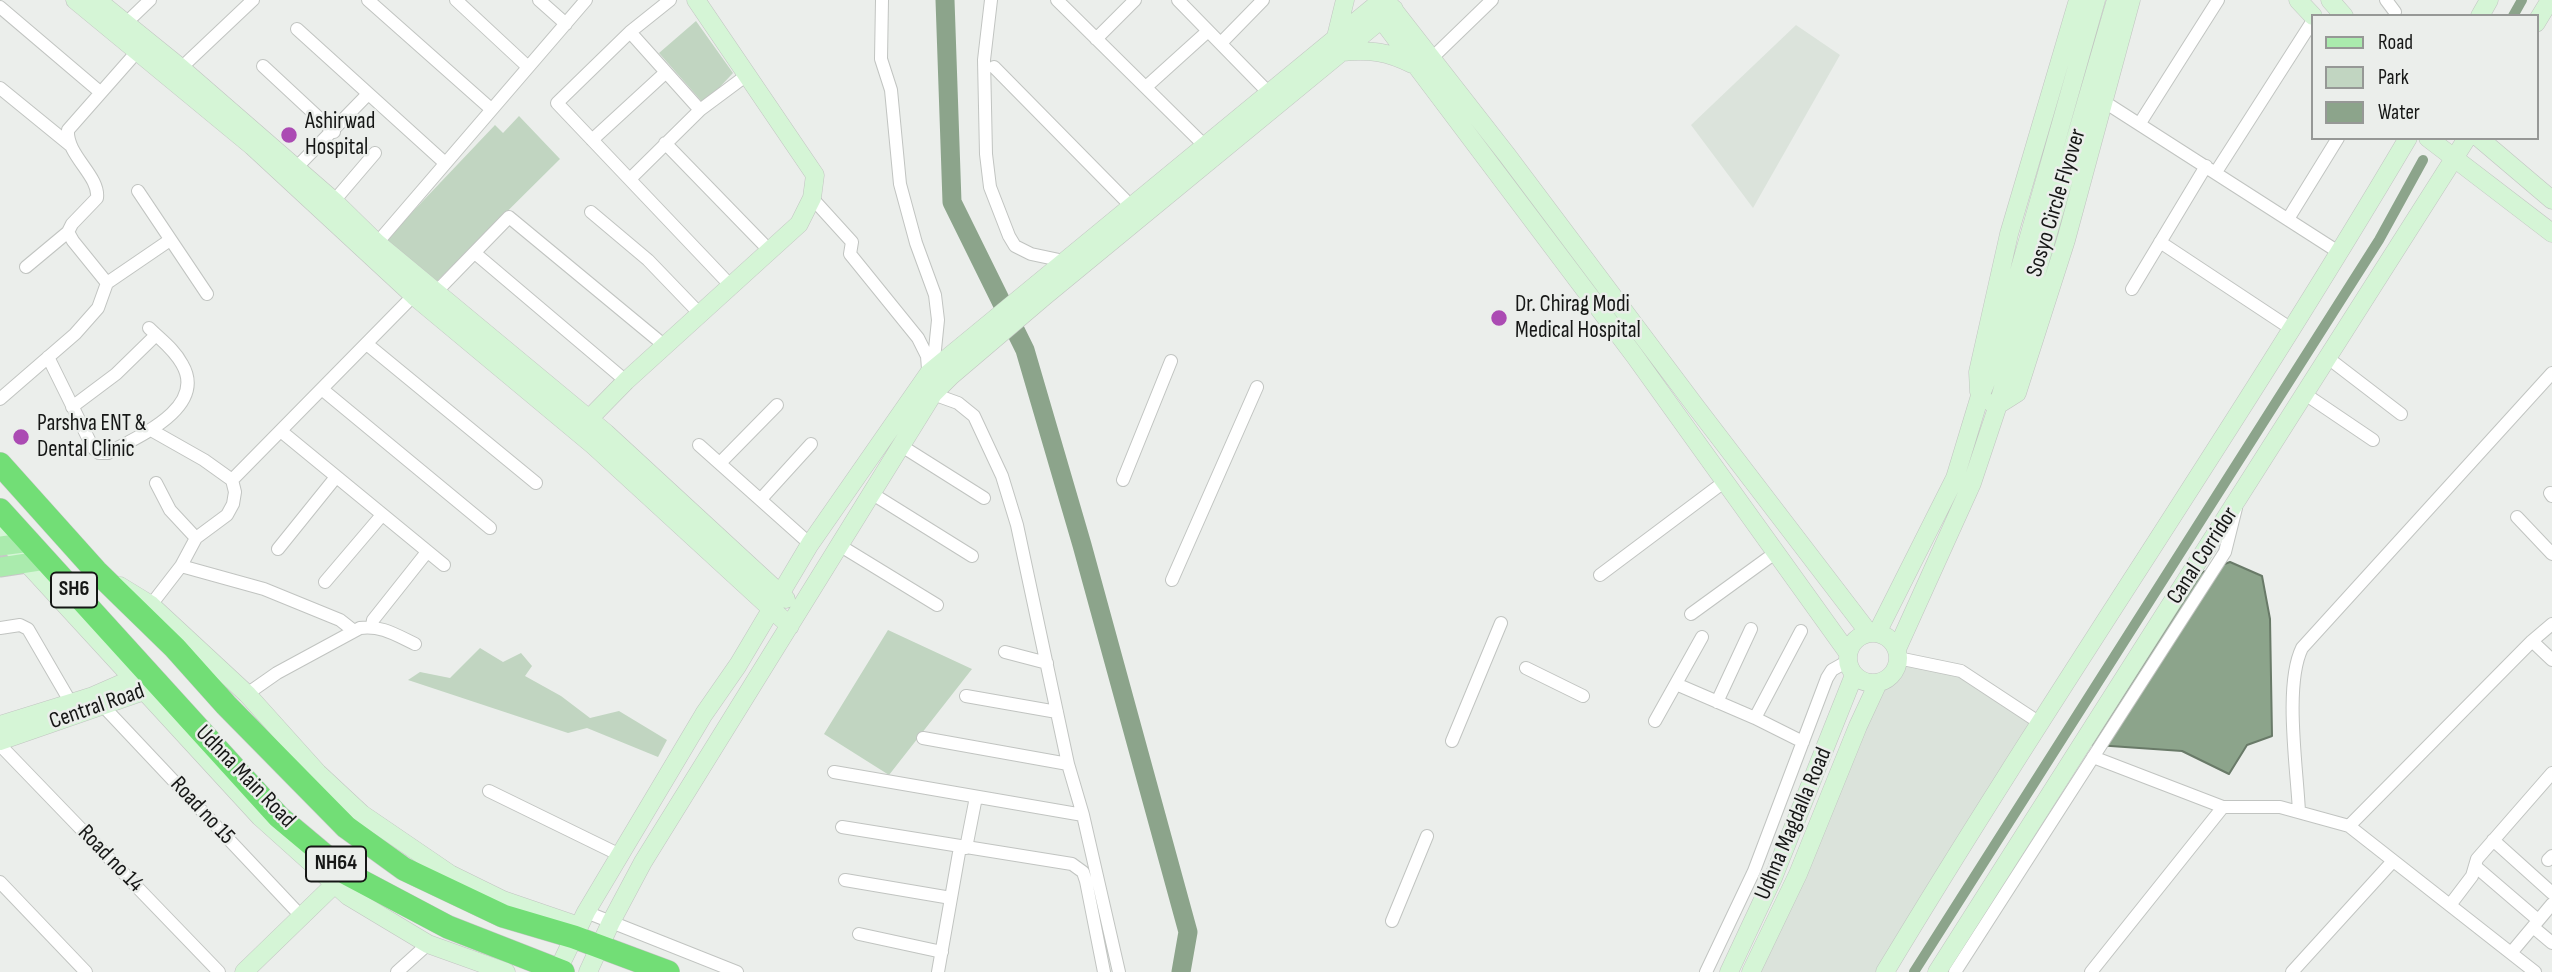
<!DOCTYPE html>
<style>
body{margin:0}
#map{position:relative;width:2552px;height:972px;overflow:hidden;background:#ebeeeb;font-family:"Sofia Sans Condensed",sans-serif}
canvas{display:block}
.legend{position:absolute;left:2311px;top:14px;width:228px;height:126px;box-sizing:border-box;background:#ebeeeb;border:2px solid #969896;margin:0;padding:9px 12px;list-style:none;font-size:21px;color:#161716}
.legend li{display:flex;align-items:center;gap:14px;height:35px}
.legend b{width:35px;border:2px solid #969896}
</style>
<div id="map">
<canvas width="2552" height="972"></canvas>
<ul class="legend">
<li><b style="height:9px;background:#aaebad"></b>Road</li>
<li><b style="height:19px;background:#c1d5c1"></b>Park</li>
<li><b style="height:19px;background:#8ca48b"></b>Water</li>
</ul>
</div>
<script>
const c = document.querySelector('canvas').getContext('2d');
c.lineJoin = 'round';
function paint(path, color) {
  c.fillStyle = color;
  c.fill(path, 'evenodd');
}
function stroke(path, color, width, dash) {
  c.strokeStyle = color;
  c.lineWidth = width;
  c.lineCap = dash ? 'butt' : 'round';
  c.setLineDash(dash || []);
  c.stroke(path);
}
function label(font, color, halo, rows, align = 'center') {
  c.font = font + ' "Sofia Sans Condensed",sans-serif';
  c.lineWidth = 5;
  c.setLineDash([]);
  c.textBaseline = 'middle';
  c.strokeStyle = halo;
  c.fillStyle = color;
  for (const [text, x, y, turn = 0] of rows) {
    c.save();
    c.translate(x, y);
    c.rotate((+turn || 0) * Math.PI / 180);
    c.textAlign = isNaN(turn) ? turn : align;
    if (halo) c.strokeText(text, 0, 0);
    c.fillText(text, 0, 0);
    c.restore();
  }
}
paint(new Path2D(`
 M 1796,25 L 1840,55 L 1753,208 L 1691,125 Z
 M 1900,661 L 1951,670 L 2036,723 L 1884,972 L 1754,972 L 1886,682 L 1893,676 Z`), '#dbe3db');
paint(new Path2D(`
 M 696,21 L 733,73 L 704,104 L 659,53 Z
 M 519,116 L 560,159 L 435,283 L 383,243 L 495,125 L 503,133 Z
 M 888,630 L 972,669 L 889,775 L 824,734 Z
 M 480,648 L 503,662 L 521,653 L 532,666 L 525,676 L 561,696 L 590,718 L 619,711 L 667,740 L 658,757 L 587,728 L 568,733 L 408,680 L 420,672 L 450,678 Z`), '#c1d5c1');
const water = new Path2D(`
 M 2230,562 L 2262,576 L 2270,619 L 2272,736 L 2247,745 L 2229,774 L 2182,751 L 2082,744 L 2198,574 Z`);
paint(water, '#8ca48b');
stroke(water, '#697a68', 2);
stroke(new Path2D(`
 M 2513,16 L 2522,0
 M 1914,972 L 2379,240 L 2423,160`), '#8ca48b', 10);
stroke(new Path2D(`
 M 945,0 L 952,202 L 1025,350 L 1082,545 L 1188,932 L 1181,972`), '#8ca48b', 19);
const street = new Path2D(`
 M 368,0 L 491,109
 M 456,0 L 528,67
 M 539,0 L 566,24
 M 670,0 L 630,32 L 557,103 L 731,286
 M 882,0 L 881,59 L 891,90 L 900,184 L 916,243 L 935,295 L 938,320 L 933,369
 M 991,0 L 984,60 L 986,154 L 990,187 L 1009,236 L 1015,246 L 1031,254 L 1064,261
 M 1057,0 L 1205,146
 M 1178,0 L 1268,92
 M 2386,0 L 2395,12
 M 0,7 L 100,92
 M 126,23 L 150,0
 M 297,29 L 445,163
 M 630,32 L 700,110
 M 1096,39 L 1135,0
 M 1221,43 L 1263,0
 M 1432,58 L 1492,0
 M 263,66 L 334,132
 M 994,67 L 1131,206
 M 181,68 L 253,0
 M 1146,87 L 1208,31
 M 0,88 L 70,145
 M 2103,101 L 2340,253
 M 2140,123 L 2218,0
 M 592,140 L 665,73
 M 665,143 L 770,251
 M 296,168 L 368,94
 M 2216,172 L 2312,22
 M 630,179 L 700,110 L 747,75
 M 138,191 L 207,294
 M 812,198 L 852,242 L 850,254 L 918,338 L 927,356 L 928,369
 M 334,201 L 375,153
 M 591,212 L 648,260 L 700,314
 M 2288,219 L 2338,138
 M 68,232 L 73,241 L 107,283
 M 2160,242 L 2293,330
 M 377,243 L 586,0
 M 476,254 L 626,381
 M 26,267 L 68,232 L 72,224 L 97,198 C 100,176 66,155 68,130 L 142,46
 M 2132,289 L 2206,166
 M 436,292 L 509,217 L 665,346
 M 368,345 L 536,483
 M 48,357 L 93,448 L 99,453 L 108,453 C 137,437 208,408 182,364 C 174,349 161,340 149,328
 M 2328,358 L 2401,414
 M 323,390 L 490,528
 M 933,394 L 958,403 L 974,416 L 1002,476 L 1017,525 L 1068,764 L 1083,815 L 1119,972
 M 2305,394 L 2373,440
 M 0,399 L 75,334 L 98,308 L 107,283 L 170,240
 M 72,407 L 116,374 L 156,335
 M 282,432 L 444,565
 M 699,445 L 810,544
 M 900,445 L 984,498
 M 720,463 L 777,405
 M 232,480 L 418,291
 M 1123,480 L 1171,361
 M 156,483 L 170,510 L 196,538
 M 871,493 L 972,556
 M 2550,493 L 2552,496
 M 761,499 L 811,444
 M 2517,517 L 2552,554
 M 839,545 L 937,605
 M 278,549 L 336,477
 M 181,566 L 264,589 L 340,620 L 354,631
 M 1600,575 L 1724,482
 M 1172,580 L 1257,387
 M 325,582 L 382,515
 M 147,610 L 181,566 L 196,538 L 227,515 L 233,504 L 235,492 L 232,480 L 204,460 L 151,430
 M 1691,614 L 1775,553
 M 372,626 L 373,620 L 427,552
 M 0,628 L 20,625 L 28,629 L 71,703
 M 2532,641 L 2552,660
 M 1005,652 L 1047,663
 M 1898,658 L 1961,671 L 2040,723
 M 1526,668 L 1583,696
 M 1676,684 L 1755,718 L 1803,742
 M 247,694 L 277,673 L 360,628 C 381,625 396,635 415,644
 M 966,696 L 1057,712
 M 1717,702 L 1751,629
 M 103,706 L 301,916
 M 1755,718 L 1801,631
 M 1655,721 L 1702,637
 M 923,738 L 1068,764
 M 1452,741 L 1501,623
 M 0,745 L 219,972
 M 2093,757 L 2223,807
 M 834,772 L 1083,815
 M 489,791 L 620,855
 M 2299,812 C 2297,768 2284,685 2302,648 L 2552,373
 M 2349,826 L 2532,641 L 2552,624
 M 842,827 L 1072,864 L 1083,872 L 1086,881 L 1104,972
 M 2493,840 L 2552,893
 M 966,848 L 976,797
 M 2548,860 L 2552,856
 M 2475,866 L 2538,920
 M 845,880 L 951,898
 M 0,882 L 86,972
 M 2450,905 L 2472,876 L 2477,859 L 2552,773
 M 586,912 L 737,972
 M 1392,921 L 1427,836
 M 2533,927 L 2552,943
 M 859,934 L 942,952
 M 2511,953 L 2552,904
 M 397,972 L 428,944
 M 938,972 L 960,847
 M 1706,972 L 1754,871 L 1827,678 L 1832,670 L 1848,661
 M 1955,972 L 2225,552 L 2236,508
 M 2091,972 L 2223,807 L 2280,807 L 2349,826 L 2535,972
 M 2292,972 L 2393,861`);
const secondary = new Path2D(`
 M 75,0 L 252,146 L 414,296 L 594,446 L 790,626
 M 97,0 L 181,68 L 334,201 L 377,243 L 606,433 L 786,599
 M 1386,0 L 1507,155 L 1696,407 L 1869,633
 M 2298,0 L 2313,16
 M 2330,0 L 2344,16
 M 1375,11 L 1634,355 L 1848,653
 M 2480,16 L 2489,0
 M 2536,23 L 2550,0
 M 1336,37 L 1345,0
 M 1342,52 C 1370,49 1388,52 1412,64
 M 2428,138 L 2552,233
 M 2479,138 L 2552,200
 M 1979,392 L 1978,372 L 2009,234 L 2078,0
 M 1992,403 L 1998,405 L 2017,393 L 2066,240 L 2131,0
 M 581,427 L 626,381 L 799,224 L 812,198 L 815,175 L 696,0
 M 0,534 L 260,817 L 348,896 L 428,944 L 506,972
 M 120,586 L 151,605 L 247,694 L 318,773 L 362,814 L 450,874 L 503,900 L 579,926
 M1848 658a25 25 0 1 1 50 0a25 25 0 1 1-50 0Z
 M 1877,633 L 1955,478 L 1979,399 L 1992,367 L 2096,0
 M 1897,649 L 1972,483 L 1998,405 L 2116,0
 M 0,725 L 93,696 L 141,675
 M 0,741 L 153,688
 M 558,970 L 586,912 L 704,714 L 738,665 L 810,544 L 929,373 L 1382,0
 M 244,972 L 341,878
 M 588,972 L 611,922 L 643,862 L 933,394 L 951,376 L 1045,296 L 1394,9
 M 1729,972 L 1773,878 L 1854,675
 M 1751,972 L 1798,874 L 1858,726 L 1878,683
 M 1885,972 C 2054,691 2241,421 2408,138
 M 1937,972 L 2467,138`);
const primary = new Path2D(`
 M 0,546 L 31,542
 M 0,567 L 46,560`);
const highway = new Path2D(`
 M 0,464 L 96,571 L 175,648 L 226,705 L 346,827 L 404,869 L 503,916 L 574,937 L 668,972
 M 0,510 L 279,817 L 346,873 L 448,927 L 563,972`);
stroke(street, '#c1c4c1', 14);
stroke(secondary, '#c1c4c1', 19);
stroke(primary, '#c7c7c7', 21);
stroke(highway, '#c7c7c7', 24);
stroke(street, '#fff', 12);
stroke(secondary, '#d5f5d6', 18);
stroke(primary, '#aaebad', 19);
stroke(highway, '#72de76', 23);
for (const [x, y, r, color] of [
 [289,135,9,"#ab4bb3"],
 [1499,318,9,"#ab4bb3"],
 [21,437,9,"#ab4bb3"]
]) {
  const dot = new Path2D();
  dot.arc(x, y, r, 0, 2 * Math.PI);
  c.fillStyle = color;
  c.fill(dot);
  stroke(dot, '#ebeeeb', 2.5);
}
for (const [x, y, w] of [
 [74,590,46],
 [336,864,60]
]) {
  const box = new Path2D();
  box.roundRect(x - w / 2, y - 17.5, w, 35, 5);
  c.fillStyle = '#ebeeeb';
  c.fill(box);
  stroke(box, '#161716', 2);
}
label('bold 21px', '#161716', null, [
 ["SH6",74,590],
 ["NH64",336,864]
]);
label('23px', '#161716', '#ebeeeb', [
 ["Ashirwad",305,122],
 ["Hospital",305,148],
 ["Dr. Chirag Modi",1515,305],
 ["Medical Hospital",1515,331],
 ["Parshva ENT &",37,424],
 ["Dental Clinic",37,450]
], 'left');
label('23px', '#161716', '#ebeeeb', [
 ["Sosyo Circle Flyover",2057,203,-73],
 ["Canal Corridor",2203,556,-57],
 ["Central Road",97,707,-19],
 ["Udhna Main Road",245,777,46],
 ["Road no 15",202,811,47],
 ["Udhna Magdalla Road",1794,824,-67],
 ["Road no 14",110,859,46]
]);
</script>
